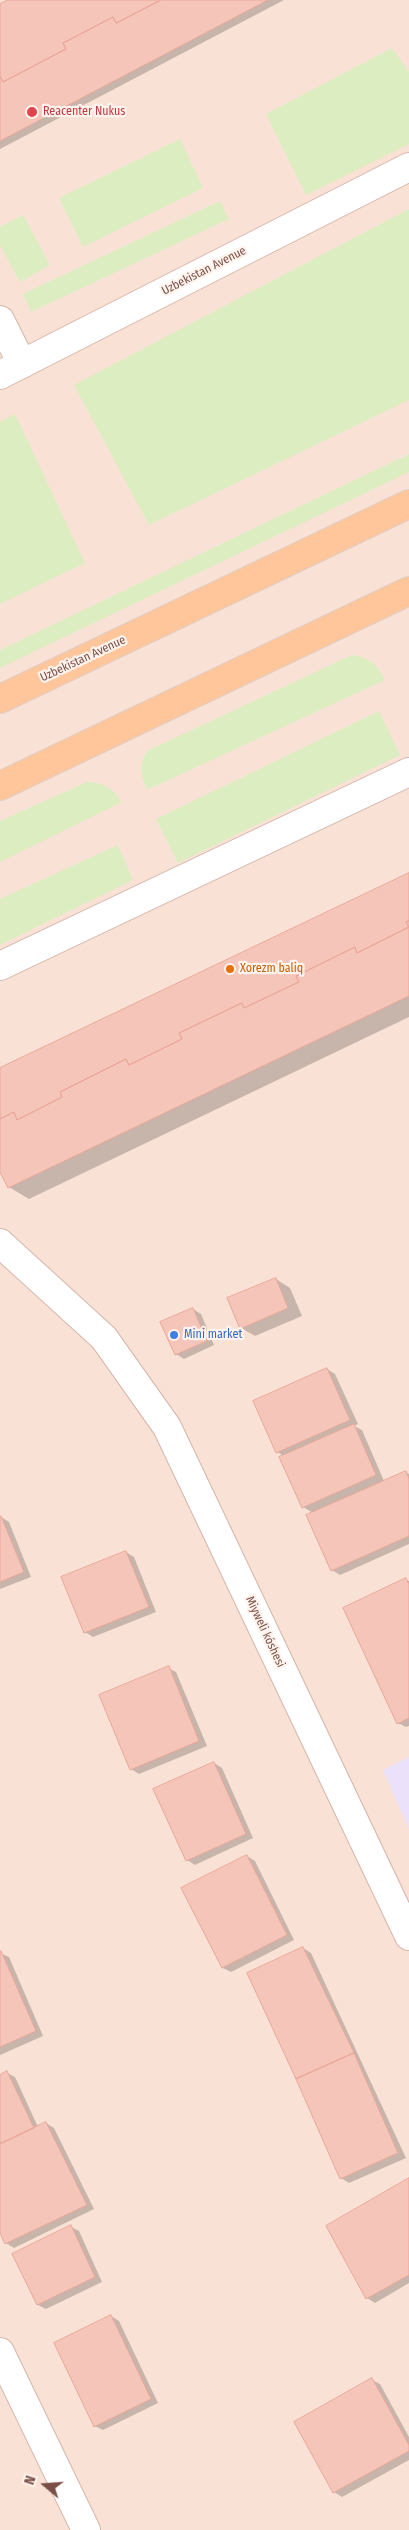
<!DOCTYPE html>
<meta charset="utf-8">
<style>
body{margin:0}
#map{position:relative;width:409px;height:2530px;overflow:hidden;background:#feefe5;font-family:"Fira Sans Condensed",sans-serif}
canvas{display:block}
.north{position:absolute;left:20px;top:2460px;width:50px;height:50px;-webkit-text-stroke:4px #fff4ed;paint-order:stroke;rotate:288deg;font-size:14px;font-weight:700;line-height:20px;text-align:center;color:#7a4f47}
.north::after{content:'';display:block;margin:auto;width:18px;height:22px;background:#7a4f47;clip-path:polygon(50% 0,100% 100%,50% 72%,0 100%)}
</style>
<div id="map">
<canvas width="409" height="2530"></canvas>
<div class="north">N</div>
</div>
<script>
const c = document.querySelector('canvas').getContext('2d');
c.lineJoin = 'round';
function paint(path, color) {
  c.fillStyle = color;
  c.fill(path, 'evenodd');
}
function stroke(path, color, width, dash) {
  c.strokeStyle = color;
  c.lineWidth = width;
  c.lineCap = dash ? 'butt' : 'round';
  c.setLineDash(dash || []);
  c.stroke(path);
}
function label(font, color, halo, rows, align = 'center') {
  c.font = font + ' "Fira Sans Condensed",sans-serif';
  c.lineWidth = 4.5;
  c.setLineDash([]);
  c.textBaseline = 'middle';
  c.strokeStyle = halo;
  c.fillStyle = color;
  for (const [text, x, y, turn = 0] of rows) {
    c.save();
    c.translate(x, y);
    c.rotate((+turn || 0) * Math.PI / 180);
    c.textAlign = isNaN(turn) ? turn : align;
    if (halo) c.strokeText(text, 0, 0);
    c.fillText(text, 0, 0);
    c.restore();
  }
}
paint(new Path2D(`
 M 0,0 L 409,0 L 409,2530 L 0,2530 Z`), '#f9e2d5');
paint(new Path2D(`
 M 409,1757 L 409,1829 L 383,1770 Z`), '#ece1fb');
paint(new Path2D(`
 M 392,48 L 409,72 L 409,144 L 306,195 L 266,114 Z
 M 180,139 L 203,188 L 83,247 L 59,198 Z
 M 220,201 L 229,219 L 31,312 L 23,294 Z
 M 409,209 L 409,400 L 149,525 L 74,385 Z
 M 23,215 L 50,265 L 20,282 L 0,245 L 0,227 Z
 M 15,414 L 85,563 L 0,604 L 0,422 Z
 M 409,454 L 409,472 L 0,668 L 0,650 Z
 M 352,655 C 370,658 377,664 385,680 L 147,790 C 141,774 138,766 147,751 Z
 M 379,711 L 400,755 L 178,863 L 156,819 Z
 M 87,782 C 105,783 112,788 122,802 L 0,862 L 0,821 Z
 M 118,845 L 133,880 L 0,945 L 0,899 Z`), '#dceec1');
paint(new Path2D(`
 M 11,0 L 284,0 L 0,149 L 0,6 Z
 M 409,875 L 409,1017 L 29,1199 L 9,1187 L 0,1169 L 0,1069 Z
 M 276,1279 L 290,1288 L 302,1316 L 255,1336 L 241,1328 Z
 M 193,1309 L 201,1314 L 214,1345 L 184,1359 L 176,1354 Z
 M 327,1369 L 335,1374 L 358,1424 L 354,1426 L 362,1430 L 384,1481 L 405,1472 L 409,1474 L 409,1544 L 340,1575 L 332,1570 L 313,1513 L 303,1507 L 284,1456 L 277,1452 Z
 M 1,1517 L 9,1522 L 31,1577 L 0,1589 Z
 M 126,1552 L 134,1557 L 156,1612 L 93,1637 L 85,1632 Z
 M 406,1580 L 409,1581 L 409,1726 L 406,1727 L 398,1723 Z
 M 168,1668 L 176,1672 L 207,1746 L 139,1774 L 131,1769 Z
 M 214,1763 L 222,1768 L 253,1838 L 195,1865 L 187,1860 Z
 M 247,1856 L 255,1861 L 294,1940 L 231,1972 L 223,1968 Z
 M 303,1948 L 311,1953 L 406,2158 L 349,2183 L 341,2178 Z
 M 0,1953 L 9,1957 L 43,2036 L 0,2055 Z
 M 7,2073 L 15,2077 L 38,2127 L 46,2123 L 54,2128 L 94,2209 L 14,2248 L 6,2243 L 0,2230 L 0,2076 Z
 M 409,2180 L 409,2283 L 375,2303 L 367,2298 Z
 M 71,2227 L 79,2231 L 102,2282 L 46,2309 L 38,2305 Z
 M 111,2316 L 119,2321 L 158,2403 L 103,2430 L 95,2426 Z
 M 372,2380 L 380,2384 L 409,2437 L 409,2460 L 342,2497 L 334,2492 Z`), '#0003');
const building = new Path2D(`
 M 8,0 L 161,0 L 116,23 L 113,17 L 63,43 L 66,49 L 3,82 L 0,76 L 0,4 Z
 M 161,0 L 268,0 L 0,141 L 0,76 L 3,82 L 66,49 L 63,43 L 113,17 L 116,23 Z
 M 409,873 L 409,921 L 406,922 L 409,927 L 357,953 L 355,947 L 296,976 L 299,982 L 244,1008 L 242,1003 L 179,1033 L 182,1039 L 129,1065 L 126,1059 L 60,1092 L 62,1097 L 17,1120 L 14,1112 L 0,1119 L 0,1068 Z
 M 409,921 L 409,996 L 8,1188 L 0,1172 L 0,1119 L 14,1112 L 17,1120 L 62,1097 L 60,1092 L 126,1059 L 129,1065 L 182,1039 L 179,1033 L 242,1003 L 244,1008 L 299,982 L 296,976 L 355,947 L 357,953 L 409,927 L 406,922 Z
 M 276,1278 L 288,1308 L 240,1329 L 227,1298 Z
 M 193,1308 L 207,1341 L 175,1355 L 160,1322 Z
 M 327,1368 L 350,1420 L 276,1453 L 253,1401 Z
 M 354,1424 L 376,1475 L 302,1508 L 279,1457 Z
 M 406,1471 L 409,1479 L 409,1536 L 331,1571 L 306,1515 Z
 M 1,1516 L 24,1572 L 0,1582 L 0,1517 Z
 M 126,1551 L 149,1607 L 84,1633 L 61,1577 Z
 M 406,1578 L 409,1584 L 409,1718 L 397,1724 L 343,1608 Z
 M 169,1666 L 199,1741 L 130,1770 L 99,1695 Z
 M 214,1762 L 246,1834 L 186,1861 L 153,1789 Z
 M 247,1855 L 287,1935 L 222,1968 L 181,1888 Z
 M 303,1947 L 354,2053 L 296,2079 L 247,1973 Z
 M 1,1951 L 36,2031 L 0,2047 L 0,1952 Z
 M 354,2053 L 398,2153 L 340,2179 L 296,2079 Z
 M 7,2071 L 34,2128 L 0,2144 L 0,2075 Z
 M 46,2122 L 87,2205 L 5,2244 L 0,2233 L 0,2144 Z
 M 409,2178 L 409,2275 L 366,2299 L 326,2226 Z
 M 71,2225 L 95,2277 L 37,2305 L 12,2254 Z
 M 111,2315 L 151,2399 L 94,2427 L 54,2343 Z
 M 372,2378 L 409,2445 L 409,2451 L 333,2493 L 294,2422 Z`);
paint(building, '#f6c5ba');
stroke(building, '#eaa799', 1);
const street = new Path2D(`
 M 0,320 L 22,364
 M 0,966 L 409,772
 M 0,1243 L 104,1338 L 167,1427 L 409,1936
 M 0,2352 L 86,2530`);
const secondary = new Path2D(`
 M 0,375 L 409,167`);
const primary = new Path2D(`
 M 0,699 L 409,504
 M 0,786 L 409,591`);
stroke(street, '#d4b6ac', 30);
stroke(secondary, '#dab6ab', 30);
stroke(primary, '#dacecb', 30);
stroke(street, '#fff', 28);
stroke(secondary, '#fff', 28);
stroke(primary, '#ffc59b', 28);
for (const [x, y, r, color] of [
 [32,112,6,"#e0444e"],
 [230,969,5,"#e8710a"],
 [174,1335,5,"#3f7fe0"]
]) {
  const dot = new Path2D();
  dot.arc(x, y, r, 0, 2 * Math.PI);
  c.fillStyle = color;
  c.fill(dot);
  stroke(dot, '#fff4ed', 2);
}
label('12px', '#be3a42', '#fff4ed', [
 ["Reacenter Nukus",43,112]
], 'left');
label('12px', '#7a4f47', '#fff4ed', [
 ["Uzbekistan Avenue",204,271,-27],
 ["Uzbekistan Avenue",83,659,-25],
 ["Miyweli kóshesi",265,1632,65]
]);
label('12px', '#c56008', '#fff4ed', [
 ["Xorezm baliq",240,969]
], 'left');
label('12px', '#366cbe', '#fff4ed', [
 ["Mini market",184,1335]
], 'left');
</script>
